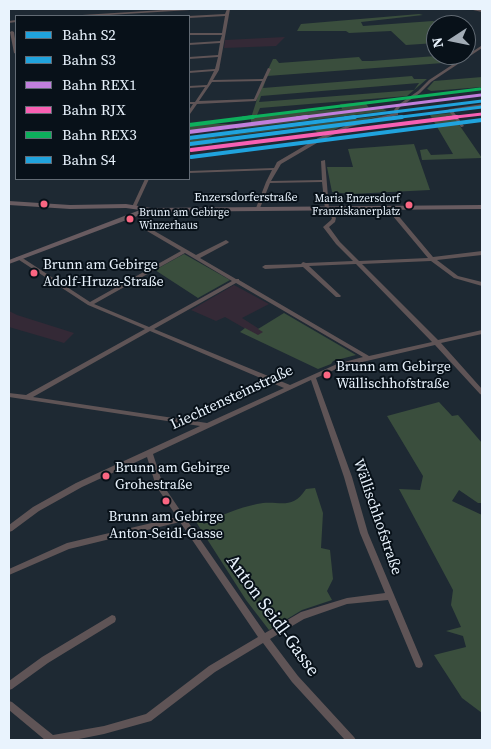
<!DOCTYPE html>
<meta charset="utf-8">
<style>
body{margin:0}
#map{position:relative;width:491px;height:749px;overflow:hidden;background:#1e2933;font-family:"Source Serif 4",serif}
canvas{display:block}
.frame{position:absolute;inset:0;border:10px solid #e9f3fd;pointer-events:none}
.legend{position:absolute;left:15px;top:15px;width:175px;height:165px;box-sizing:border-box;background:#081119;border:1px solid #626b74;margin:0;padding:6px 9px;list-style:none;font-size:15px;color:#e9f3fd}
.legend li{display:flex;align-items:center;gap:10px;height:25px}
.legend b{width:25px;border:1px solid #626b74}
.north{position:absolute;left:426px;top:15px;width:50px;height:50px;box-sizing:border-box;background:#081119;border:1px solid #626b74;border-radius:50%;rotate:259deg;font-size:14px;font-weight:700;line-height:20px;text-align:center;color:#e9f3fd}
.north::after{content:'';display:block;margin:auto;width:18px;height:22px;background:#a2acb6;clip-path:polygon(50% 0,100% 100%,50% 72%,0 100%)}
</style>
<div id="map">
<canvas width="491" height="749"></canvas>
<div class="frame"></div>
<ul class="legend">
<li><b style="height:6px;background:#20a3dd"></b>Bahn S2</li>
<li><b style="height:6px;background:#20a3dd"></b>Bahn S3</li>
<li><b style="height:6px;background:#c07fdc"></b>Bahn REX1</li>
<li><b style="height:6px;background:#f860b3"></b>Bahn RJX</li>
<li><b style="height:6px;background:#0daf5c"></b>Bahn REX3</li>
<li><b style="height:6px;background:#20a3dd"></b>Bahn S4</li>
</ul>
<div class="north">N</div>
</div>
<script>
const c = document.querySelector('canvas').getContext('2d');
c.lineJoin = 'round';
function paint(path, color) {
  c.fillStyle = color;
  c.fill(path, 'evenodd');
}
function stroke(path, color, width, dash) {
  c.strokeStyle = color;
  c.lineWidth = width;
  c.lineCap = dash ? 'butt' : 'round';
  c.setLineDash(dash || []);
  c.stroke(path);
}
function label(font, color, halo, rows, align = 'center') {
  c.font = font + ' "Source Serif 4",serif';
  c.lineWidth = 4;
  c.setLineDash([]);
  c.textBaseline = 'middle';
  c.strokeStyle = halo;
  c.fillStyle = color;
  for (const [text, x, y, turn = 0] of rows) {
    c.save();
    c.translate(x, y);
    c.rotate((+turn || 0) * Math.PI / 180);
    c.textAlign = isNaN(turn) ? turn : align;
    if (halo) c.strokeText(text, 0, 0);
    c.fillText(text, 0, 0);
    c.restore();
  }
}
paint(new Path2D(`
 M 285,37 L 276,46 L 224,48 L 225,40 Z
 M 234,285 L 269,304 L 242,318 L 264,332 L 258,336 L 225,317 L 216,321 L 191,310 Z
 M 9,311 L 17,315 L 74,333 L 64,343 L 9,327 Z`), '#342936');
paint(new Path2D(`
 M 419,14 L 423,15 L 361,22 L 363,26 L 433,21 L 440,25 L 436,25 L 436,43 L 406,45 L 391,31 L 349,33 L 346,31 L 297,31 L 301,24 Z
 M 448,55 L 443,63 L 267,76 L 263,88 L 412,76 L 414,79 L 427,79 L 407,96 L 260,108 L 257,115 L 342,109 L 340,104 L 365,102 L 369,108 L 393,106 L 383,109 L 387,111 L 236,129 L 236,127 L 189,133 L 189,124 L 251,124 L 251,118 L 263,80 L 273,59 L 276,59 L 279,63 L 359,57 L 362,61 L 372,61 ZM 419,83 L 414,90 L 259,102 L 261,96 Z
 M 482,77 L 482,87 L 431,91 L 427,89 L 434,81 Z
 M 451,113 L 482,158 L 422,160 L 420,150 L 427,149 L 431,155 L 453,154 L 430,115 Z
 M 387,115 L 347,124 L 321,136 L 310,126 L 215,138 L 212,144 L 189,146 L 189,140 Z
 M 414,144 L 430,190 L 351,194 L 332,192 L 327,167 L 353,167 L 348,149 Z
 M 184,254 L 230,280 L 198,298 L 155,270 Z
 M 284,313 L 356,355 L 333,361 L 331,364 L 318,369 L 240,332 L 245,328 L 258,335 L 263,332 L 258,329 Z
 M 439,402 L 452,416 L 458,415 L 482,443 L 482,503 L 478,503 L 459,490 L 452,501 L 482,515 L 482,713 L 462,698 L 434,655 L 466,647 L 463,636 L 446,631 L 461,627 L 451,605 L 453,590 L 399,489 L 420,490 L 423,476 L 387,416 Z
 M 315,488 L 323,513 L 321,548 L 330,550 L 333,579 L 327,591 L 332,600 L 302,610 L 269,630 L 246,600 L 191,514 L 204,524 C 221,515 238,508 257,504 C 278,499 291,512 306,489 Z`), '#3a4e3d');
paint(new Path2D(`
 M 179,9 L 192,9 L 190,10 L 93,16 L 80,16 L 82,15 Z
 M 227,9 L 230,9 L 219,70 L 213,80 L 263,79 L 268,68 L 271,69 L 256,101 L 197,104 L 190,114 L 189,114 L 189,110 L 193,104 L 189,104 L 189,102 L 195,102 L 205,87 L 189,88 L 189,86 L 207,85 L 214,71 L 189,73 L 189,71 L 215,69 L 218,57 L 189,59 L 189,57 L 218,55 L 220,43 L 189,45 L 189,43 L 220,41 L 222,35 L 189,35 L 189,33 L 222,33 L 225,16 L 189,18 L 188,16 L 225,14 ZM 262,81 L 254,99 L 199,101 L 212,82 Z
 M 472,9 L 482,10 L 482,12 L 473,10 Z
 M 16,20 L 16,22 L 9,23 L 9,21 Z
 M 12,31 L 14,32 L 16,45 L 16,54 L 14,53 L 10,32 Z
 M 481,46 L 482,46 L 482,48 L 431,82 L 420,93 L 400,107 L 398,110 L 398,115 L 350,127 L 322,140 L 281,164 L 271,181 L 322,180 L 321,161 L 325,160 L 329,209 L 336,218 L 335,222 L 329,227 L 340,242 L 359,261 L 428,258 L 387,209 L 387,207 L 391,207 L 433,257 L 482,251 L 482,255 L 437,260 L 458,276 L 482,282 L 482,286 L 454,278 L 431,261 L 362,264 L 438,340 L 482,330 L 482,334 L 441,343 L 482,389 L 482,395 L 480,394 L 435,345 L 341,367 L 316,378 L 352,477 L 368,533 L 423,664 L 422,667 L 419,668 L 416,667 L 388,600 L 347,604 L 304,619 L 270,639 L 298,676 L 354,737 L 356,740 L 345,740 L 292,682 L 263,643 L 215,672 L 151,721 L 104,734 L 74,740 L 45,740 L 9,710 L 9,701 L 12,702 L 53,735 L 104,726 L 146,714 L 209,666 L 258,637 L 180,522 L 69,549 L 9,575 L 9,569 L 67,543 L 177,517 L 156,486 L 147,457 L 82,487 L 39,511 L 12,531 L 9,532 L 9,525 L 33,507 L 76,483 L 200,426 L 9,397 L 9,393 L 26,395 L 145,329 L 88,305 L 16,258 L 17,257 L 21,257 L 90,302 L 181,251 L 147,231 L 147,229 L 151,229 L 196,255 L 226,240 L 229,242 L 228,243 L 200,258 L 236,279 L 239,279 L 239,280 L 369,356 L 432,342 L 356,264 L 309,266 L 340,295 L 341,296 L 340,297 L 336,297 L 303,267 L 265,269 L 262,267 L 265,265 L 301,264 L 303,262 L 306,263 L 353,261 L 336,244 L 323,227 L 331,220 L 332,218 L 325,209 L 322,182 L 270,183 L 260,208 L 258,209 L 256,208 L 266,182 L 272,170 L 189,173 L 189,171 L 274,168 L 277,162 L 318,138 L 348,125 L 395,113 L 394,110 L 398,105 L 418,91 L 429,80 ZM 185,253 L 232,281 L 149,327 L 94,304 ZM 236,283 L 363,357 L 337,364 L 290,385 L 154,329 ZM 150,331 L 284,388 L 207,423 L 33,397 ZM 311,380 L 344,477 L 360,533 L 385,593 L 347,598 L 301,612 L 265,633 L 186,519 L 186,516 L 184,516 L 163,485 L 153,454 Z
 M 482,104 L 482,106 L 453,111 L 464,126 L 462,127 L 461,127 L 448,110 L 450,109 Z
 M 145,179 L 149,179 L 136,207 L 136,208 L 132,208 L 132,207 Z
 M 112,615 L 115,616 L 116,619 L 115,622 L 48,663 L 12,689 L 9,690 L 9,681 L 42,657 Z`), '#5f5456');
paint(new Path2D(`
 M 9,201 L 70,205 L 126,204 L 151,208 L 482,205 L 482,209 L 148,212 L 9,264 L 9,260 L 140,210 L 126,208 L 70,209 L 9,205 Z`), '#685b60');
stroke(new Path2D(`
 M 345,118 L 482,101`), '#20a3dd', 3);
stroke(new Path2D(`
 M 189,138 L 355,117`), '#20a3dd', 4);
stroke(new Path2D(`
 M 393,118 L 482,107`), '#20a3dd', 3);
stroke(new Path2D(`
 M 190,144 L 402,117`), '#20a3dd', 4);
stroke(new Path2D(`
 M 297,118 L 481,95`), '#c07fdc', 3);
stroke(new Path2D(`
 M 189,132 L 307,117`), '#c07fdc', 4);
stroke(new Path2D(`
 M 447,118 L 482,114`), '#f860b3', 3);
stroke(new Path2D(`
 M 191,150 L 457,117`), '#f860b3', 4);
stroke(new Path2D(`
 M 243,118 L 480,89`), '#0daf5c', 3);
stroke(new Path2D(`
 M 189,125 L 253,117`), '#0daf5c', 4);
stroke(new Path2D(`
 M 191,157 L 482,120`), '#20a3dd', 4);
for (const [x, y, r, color] of [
 [44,204,4.5,"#fa6682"],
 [409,205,4.5,"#fa6682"],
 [130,219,4.5,"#fa6682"],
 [34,273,4.5,"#fa6682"],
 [327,375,4.5,"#fa6682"],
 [106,476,4.5,"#fa6682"],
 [166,501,4.5,"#fa6682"]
]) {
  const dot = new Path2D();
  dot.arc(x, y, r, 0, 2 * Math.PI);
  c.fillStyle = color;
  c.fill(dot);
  stroke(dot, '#081119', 2);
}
label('11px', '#e9f3fd', '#081119', [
 ["Maria Enzersdorf",400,199],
 ["Franziskanerplatz",400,212],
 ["Brunn am Gebirge",139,213,"left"],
 ["Winzerhaus",139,226,"left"]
], 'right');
label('12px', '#e9f3fd', '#081119', [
 ["Enzersdorferstraße",246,198]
]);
label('14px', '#e9f3fd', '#081119', [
 ["Brunn am Gebirge",43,265],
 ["Adolf-Hruza-Straße",43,282],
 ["Brunn am Gebirge",336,367],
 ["Wällischhofstraße",336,384],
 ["Brunn am Gebirge",115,468],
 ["Grohestraße",115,485],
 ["Brunn am Gebirge",166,517,"center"],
 ["Anton-Seidl-Gasse",166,534,"center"]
], 'left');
label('15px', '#e9f3fd', '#081119', [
 ["Liechtensteinstraße",232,398,-25],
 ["Wällischhofstraße",377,517,71]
]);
label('18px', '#e9f3fd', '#081119', [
 ["Anton Seidl-Gasse",272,616,54]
]);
</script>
